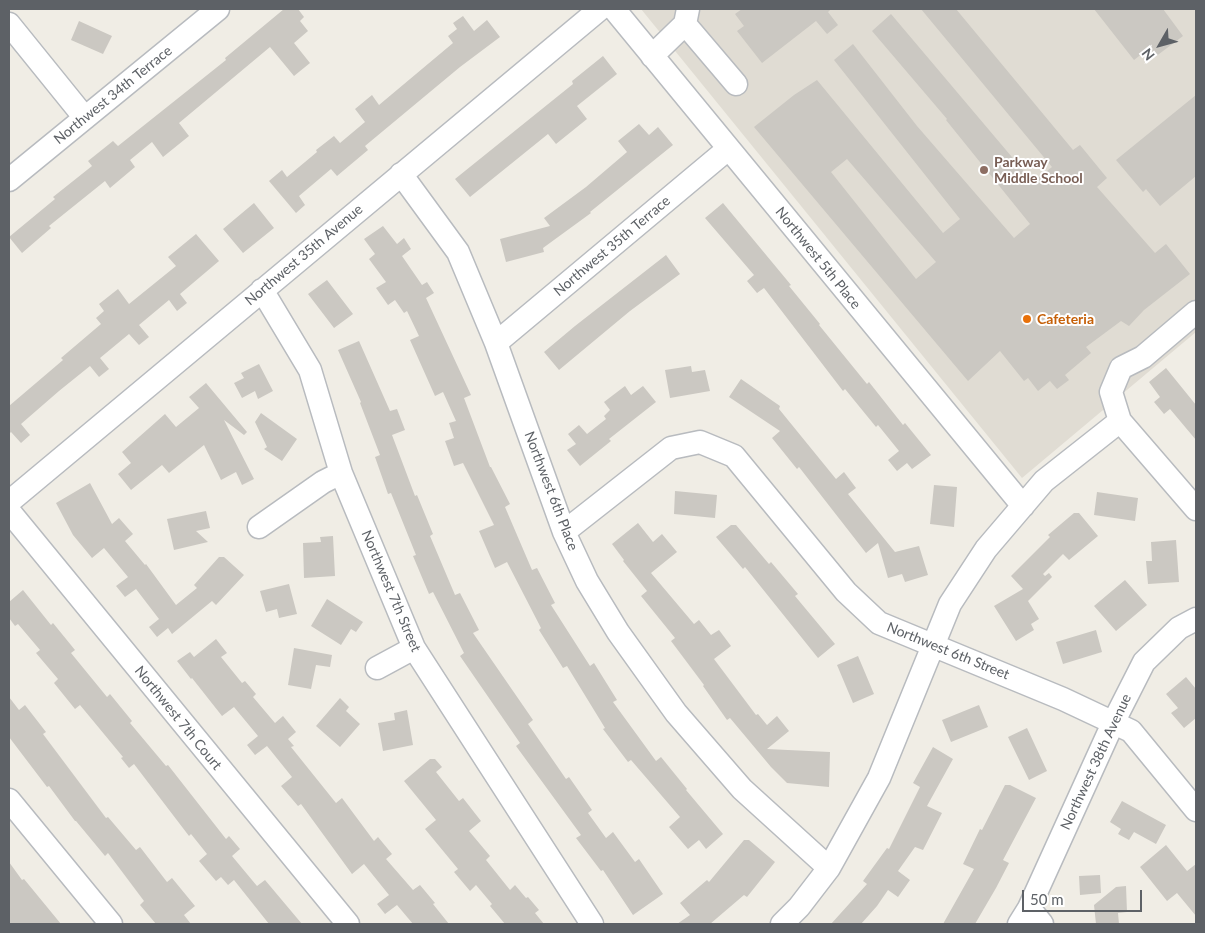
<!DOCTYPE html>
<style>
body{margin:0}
#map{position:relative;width:1205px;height:933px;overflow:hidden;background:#f0ede5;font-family:Lato,sans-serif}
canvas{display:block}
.frame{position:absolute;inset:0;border:10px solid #5d6166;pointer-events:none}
.north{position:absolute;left:1135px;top:20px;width:50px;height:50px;-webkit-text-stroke:4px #fff;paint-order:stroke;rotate:232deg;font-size:14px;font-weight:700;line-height:20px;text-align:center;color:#5d6166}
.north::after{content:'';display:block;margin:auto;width:18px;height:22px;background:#5d6166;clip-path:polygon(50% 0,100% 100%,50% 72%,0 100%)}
.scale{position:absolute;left:1022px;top:890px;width:120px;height:22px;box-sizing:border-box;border:2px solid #5d6166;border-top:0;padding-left:6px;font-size:15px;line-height:18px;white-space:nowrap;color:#5d6166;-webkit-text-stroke:4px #fff;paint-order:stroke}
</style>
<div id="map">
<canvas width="1205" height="933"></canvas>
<div class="frame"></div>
<div class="north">N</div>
<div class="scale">50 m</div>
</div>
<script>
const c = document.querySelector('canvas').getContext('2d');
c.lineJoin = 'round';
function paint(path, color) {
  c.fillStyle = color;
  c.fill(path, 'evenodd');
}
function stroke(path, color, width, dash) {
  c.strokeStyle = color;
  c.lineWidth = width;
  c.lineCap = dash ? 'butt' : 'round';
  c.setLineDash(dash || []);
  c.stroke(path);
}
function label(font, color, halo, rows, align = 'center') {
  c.font = font + ' Lato,sans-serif';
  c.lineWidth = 4;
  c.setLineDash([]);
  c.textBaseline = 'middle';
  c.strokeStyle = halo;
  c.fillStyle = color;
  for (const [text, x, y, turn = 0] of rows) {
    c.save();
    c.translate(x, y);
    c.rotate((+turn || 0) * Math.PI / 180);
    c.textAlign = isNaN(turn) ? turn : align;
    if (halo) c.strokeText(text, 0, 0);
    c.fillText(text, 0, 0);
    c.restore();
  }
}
paint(new Path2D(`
 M 641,9 L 1196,9 L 1196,332 L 1022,478 Z`), '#e0dcd3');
paint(new Path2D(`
 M 284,9 L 298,9 L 304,17 L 300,21 L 308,31 L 294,43 L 310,63 L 294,76 L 270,47 L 179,123 L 189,136 L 163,157 L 152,142 L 130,160 L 135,167 L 110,188 L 105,181 L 49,226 L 51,228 L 22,253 L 9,237 L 55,199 L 53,197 L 92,166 L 88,161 L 113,141 L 118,146 L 226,60 L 225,58 Z
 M 742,9 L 831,9 L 828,12 L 838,25 L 827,34 L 816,21 L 762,63 L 737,31 L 744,26 L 735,14 Z
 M 921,9 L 956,9 L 1073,150 L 1080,145 L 1107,178 L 1097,187 L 1155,253 L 1166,244 L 1190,274 L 1144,310 L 1129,326 L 1121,321 L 1086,347 L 1091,353 L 1065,375 L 1069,380 L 1057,389 L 1050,381 L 1038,391 L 1028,378 L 1024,381 L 1000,351 L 968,381 L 754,127 L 794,95 L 817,80 L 943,233 L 960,219 L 834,60 L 853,44 L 917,126 L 1014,238 L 1030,224 L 946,120 L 947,119 L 872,31 L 891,14 L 1033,182 L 1052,167 ZM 847,159 L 936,262 L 916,279 L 831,172 Z
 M 1094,9 L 1163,9 L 1183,36 L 1155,57 L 1148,49 L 1134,60 Z
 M 463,16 L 474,31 L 487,20 L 500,37 L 460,67 L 365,146 L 368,150 L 337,176 L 331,169 L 299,196 L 305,205 L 296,213 L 269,181 L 282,170 L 287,177 L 317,152 L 316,150 L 334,136 L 340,143 L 365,122 L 355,109 L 372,95 L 379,105 L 453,43 L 448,36 L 457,29 L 453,23 Z
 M 79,21 L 112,36 L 103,54 L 71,40 Z
 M 603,56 L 617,74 L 577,106 L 587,119 L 556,144 L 548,134 L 470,197 L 455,179 L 573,84 L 572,81 Z
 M 1196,95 L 1196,176 L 1160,206 L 1146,189 L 1143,192 L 1116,160 Z
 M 639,124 L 649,135 L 658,127 L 673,145 L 590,212 L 591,213 L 543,248 L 544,252 L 506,262 L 500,239 L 550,226 L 544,218 L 586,187 L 627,152 L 618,141 Z
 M 254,203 L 274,228 L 243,253 L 223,229 Z
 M 723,203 L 791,285 L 789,286 L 820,324 L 819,325 L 867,384 L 869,382 L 903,425 L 905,423 L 931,455 L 912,469 L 907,463 L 897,471 L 888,460 L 899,451 L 878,425 L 876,427 L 845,389 L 843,391 L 764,288 L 757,293 L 747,281 L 754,275 L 705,218 Z
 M 383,226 L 397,244 L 404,238 L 411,249 L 402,256 L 422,285 L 427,282 L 434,293 L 426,298 L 471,395 L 464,398 L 490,467 L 491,467 L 510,504 L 505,507 L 532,570 L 537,568 L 555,603 L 551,605 L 590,666 L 594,663 L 617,700 L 613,702 L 656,761 L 661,757 L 687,789 L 686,790 L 723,834 L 706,849 L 699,840 L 688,849 L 669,827 L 680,817 L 631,760 L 628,762 L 603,729 L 605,728 L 567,666 L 563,668 L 539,630 L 541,628 L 507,562 L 495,568 L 479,531 L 494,525 L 463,463 L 454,466 L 445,441 L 454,438 L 449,423 L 456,421 L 443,392 L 435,396 L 410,340 L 419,336 L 407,311 L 404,313 L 395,300 L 388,305 L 376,288 L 386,282 L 369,259 L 375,254 L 364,239 Z
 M 196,234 L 219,261 L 180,294 L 187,303 L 177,311 L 169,300 L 139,325 L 149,337 L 139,345 L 129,334 L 100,358 L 109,369 L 99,377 L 90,366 L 59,391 L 21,424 L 30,435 L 21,443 L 11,432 L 9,434 L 9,406 L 63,360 L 61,358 L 101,324 L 96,318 L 104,311 L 99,304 L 118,289 L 129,304 L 176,266 L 168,257 Z
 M 666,255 L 680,274 L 630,311 L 559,370 L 544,352 L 575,326 Z
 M 327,280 L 353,314 L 334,328 L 308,294 Z
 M 359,341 L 390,411 L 397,409 L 405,430 L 392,435 L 415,496 L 417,495 L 433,534 L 430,536 L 455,595 L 460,593 L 479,630 L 473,633 L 533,720 L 528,724 L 566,779 L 569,777 L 592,810 L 588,813 L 606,838 L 613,832 L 635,862 L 639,859 L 663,894 L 633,915 L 603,870 L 601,871 L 576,838 L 581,835 L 516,746 L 520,743 L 460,656 L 464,653 L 433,592 L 429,594 L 413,556 L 416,555 L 391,493 L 388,494 L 375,457 L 380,455 L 360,403 L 361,402 L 338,350 Z
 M 259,364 L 273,391 L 258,399 L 255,391 L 242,398 L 234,383 L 244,378 L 241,373 Z
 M 691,366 L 692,372 L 705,370 L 710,391 L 670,398 L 665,370 Z
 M 1166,368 L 1196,405 L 1196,440 L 1170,409 L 1164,414 L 1154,402 L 1160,397 L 1149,382 Z
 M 741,379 L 780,406 L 779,409 L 836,479 L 844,472 L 856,488 L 848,494 L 895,552 L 919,546 L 928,575 L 905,582 L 902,574 L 888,578 L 878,543 L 866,553 L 799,467 L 797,469 L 772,438 L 780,431 L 729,397 Z
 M 206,383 L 247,432 L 244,435 L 224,420 L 254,479 L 242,485 L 236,472 L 221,480 L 204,445 L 169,473 L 162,465 L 131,490 L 118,474 L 131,463 L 122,452 L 165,414 L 176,427 L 199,408 L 189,397 Z
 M 625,386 L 631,395 L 643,386 L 656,402 L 609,439 L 611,441 L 580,466 L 567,450 L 576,444 L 568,434 L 579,425 L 587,434 L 606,419 L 604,416 L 610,410 L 604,402 Z
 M 261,413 L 297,439 L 282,461 L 264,449 L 267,447 L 255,422 Z
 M 90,483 L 112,524 L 119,518 L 133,534 L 125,541 L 145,565 L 146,564 L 176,605 L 197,588 L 194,585 L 219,557 L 224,557 L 244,575 L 216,605 L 212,601 L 172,634 L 168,628 L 157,637 L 149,627 L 159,619 L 136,589 L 125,597 L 116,586 L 128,577 L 104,548 L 92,558 L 73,535 L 56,503 Z
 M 934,485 L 957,487 L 954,527 L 930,524 Z
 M 675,491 L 717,495 L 715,518 L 674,514 Z
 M 1097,492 L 1138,498 L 1135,521 L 1094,515 Z
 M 206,511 L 210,528 L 196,531 L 208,542 L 174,550 L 167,519 Z
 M 1074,513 L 1079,513 L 1098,536 L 1069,560 L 1063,554 L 1043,574 L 1045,576 L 1049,573 L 1052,577 L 1028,601 L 1039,619 L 1031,624 L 1034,630 L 1016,641 L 994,606 L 1023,589 L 1011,576 L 1050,537 L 1048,535 Z
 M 638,523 L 653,542 L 662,534 L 677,552 L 651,573 L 694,624 L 699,620 L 711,635 L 719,630 L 731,646 L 714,659 L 756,715 L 758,714 L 767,725 L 777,716 L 789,731 L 767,749 L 830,752 L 829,787 L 787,783 L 771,767 L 730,718 L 727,720 L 703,686 L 704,685 L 671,641 L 675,638 L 641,596 L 647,591 L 623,561 L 624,560 L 612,544 Z
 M 731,525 L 736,525 L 769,564 L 771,562 L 798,594 L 795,596 L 835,644 L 818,658 L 745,567 L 743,569 L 716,537 Z
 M 333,536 L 335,576 L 304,578 L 303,543 L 321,542 L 320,537 Z
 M 1176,540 L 1179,582 L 1148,584 L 1146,561 L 1152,561 L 1151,542 Z
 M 1125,580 L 1147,605 L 1116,631 L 1094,606 Z
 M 289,584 L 297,614 L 279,618 L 277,609 L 266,612 L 260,591 Z
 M 23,590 L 51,625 L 53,623 L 75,650 L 71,653 L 107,697 L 110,694 L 132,721 L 130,723 L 166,766 L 168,765 L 226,839 L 229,836 L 240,849 L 232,856 L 257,886 L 265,880 L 302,924 L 269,924 L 234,880 L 228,885 L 221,877 L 216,881 L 199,861 L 207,854 L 191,834 L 189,836 L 134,764 L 129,768 L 121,758 L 123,757 L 80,705 L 75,709 L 54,683 L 58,679 L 36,653 L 40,650 L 18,624 L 15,626 L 9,618 L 9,602 Z
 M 327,599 L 363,622 L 356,632 L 351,629 L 341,645 L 311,626 Z
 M 1096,630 L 1102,652 L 1063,664 L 1056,642 Z
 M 216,639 L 227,653 L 221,657 L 242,683 L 245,681 L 256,694 L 253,697 L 275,723 L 283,716 L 296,732 L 288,739 L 294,746 L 291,747 L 336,803 L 342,798 L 374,841 L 378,837 L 392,854 L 386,859 L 413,890 L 420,885 L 435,903 L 433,904 L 449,924 L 413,924 L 397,905 L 385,914 L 377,904 L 389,895 L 364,864 L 352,874 L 301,804 L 298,806 L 281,786 L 292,777 L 267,746 L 255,755 L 247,745 L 258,736 L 234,707 L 222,716 L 192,678 L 191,679 L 177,661 L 190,652 L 194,657 Z
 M 294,648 L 332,655 L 330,667 L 316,665 L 311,689 L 288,685 Z
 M 858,656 L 874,694 L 853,703 L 837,665 Z
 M 1186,677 L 1196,689 L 1196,718 L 1184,728 L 1171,713 L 1178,708 L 1166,694 Z
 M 9,697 L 19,710 L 25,705 L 46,732 L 43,734 L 106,818 L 108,817 L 136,850 L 140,847 L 167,882 L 172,878 L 195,906 L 184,915 L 191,924 L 156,924 L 140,905 L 144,901 L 108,853 L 105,856 L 76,821 L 75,821 L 49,786 L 47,787 L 9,737 Z
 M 340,698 L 349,707 L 346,711 L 360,724 L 340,747 L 316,726 Z
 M 979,705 L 988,727 L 951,742 L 942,720 Z
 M 407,710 L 413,745 L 383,751 L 378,723 L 395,720 L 394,713 Z
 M 1027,728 L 1047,771 L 1029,780 L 1008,737 Z
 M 933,747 L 953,759 L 927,806 L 942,813 L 923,850 L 915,847 L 898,871 L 910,880 L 898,897 L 888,890 L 877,906 L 861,924 L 831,924 L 867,884 L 863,881 L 887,848 L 889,849 L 920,787 L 913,783 Z
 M 430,759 L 435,759 L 442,767 L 436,772 L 459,801 L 463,798 L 481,821 L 469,831 L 490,856 L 486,860 L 510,890 L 515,885 L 526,898 L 528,897 L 539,910 L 535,913 L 544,924 L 505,924 L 490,906 L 492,904 L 476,885 L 470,891 L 454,872 L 458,869 L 425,829 L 436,820 L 404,781 Z
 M 1005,785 L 1010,785 L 1036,798 L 1003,860 L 1009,863 L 996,888 L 975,924 L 943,924 L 974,869 L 963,864 L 980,829 L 982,830 Z
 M 1122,801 L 1166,825 L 1156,844 L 1134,832 L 1129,840 L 1118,834 L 1121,829 L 1110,822 Z
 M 744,840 L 749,840 L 775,862 L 747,897 L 744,895 L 710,924 L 677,924 L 690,915 L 680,903 L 707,880 L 709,882 Z
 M 1166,845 L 1187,871 L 1196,864 L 1196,916 L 1177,893 L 1167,901 L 1140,867 Z
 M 9,862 L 22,880 L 24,879 L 61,924 L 9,924 Z
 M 1100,875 L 1101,893 L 1080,895 L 1079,876 Z
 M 1126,886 L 1127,912 L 1118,913 L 1119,924 L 1096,924 L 1094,905 L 1116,887 Z`), '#cbc8c2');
const minor = new Path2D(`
 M 614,9 L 1023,506
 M 9,24 L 85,118
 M 685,24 L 736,84
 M 652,56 L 685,24 L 688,9
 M 401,174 L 458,252 L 496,343 L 564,532 L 587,581 L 618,632 L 676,713 L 742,789 L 829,868
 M 9,180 L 218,9
 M 262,290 L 310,370 L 341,473 L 414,648 L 592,924
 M 1196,312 L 1143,357 L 1121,368 L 1111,392 L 1120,421 L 1196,509
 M 496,343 L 728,149
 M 9,502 L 600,9
 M 9,511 L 348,924
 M 259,527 L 323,482 L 341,473
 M 564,532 L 671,448 L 700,442 L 734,456 L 846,592 L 879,623 L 1063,699 L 1131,731 L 1196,810
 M 377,668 L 414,648
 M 9,800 L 111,924
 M 1029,908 L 1042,924
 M 782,924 L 799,907 L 829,868 L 879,778 L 950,604 L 986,549 L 1044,481 L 1120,421
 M 1019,924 L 1029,908 L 1114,721 L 1144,662 L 1179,628 L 1196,619`);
stroke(minor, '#b8bbbf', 25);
stroke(minor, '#fff', 22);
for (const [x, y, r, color] of [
 [984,170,5,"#8d6e63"],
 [1027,319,5,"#e8710a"]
]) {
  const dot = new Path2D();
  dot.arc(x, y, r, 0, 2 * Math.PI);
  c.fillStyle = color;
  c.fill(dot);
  stroke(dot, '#fff', 2);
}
label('14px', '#5d6166', '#fff', [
 ["Northwest 34th Terrace",113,95,-39],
 ["Northwest 35th Terrace",612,246,-40],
 ["Northwest 35th Avenue",304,255,-40],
 ["Northwest 5th Place",818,258,51],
 ["Northwest 6th Place",551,491,69],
 ["Northwest 7th Street",391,591,67],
 ["Northwest 6th Street",948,651,22],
 ["Northwest 7th Court",178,718,51],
 ["Northwest 38th Avenue",1096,762,-65]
]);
label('bold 14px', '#785e54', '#fff', [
 ["Parkway",994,162],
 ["Middle School",994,178]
], 'left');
label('bold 14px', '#c56008', '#fff', [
 ["Cafeteria",1037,319]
], 'left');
</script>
